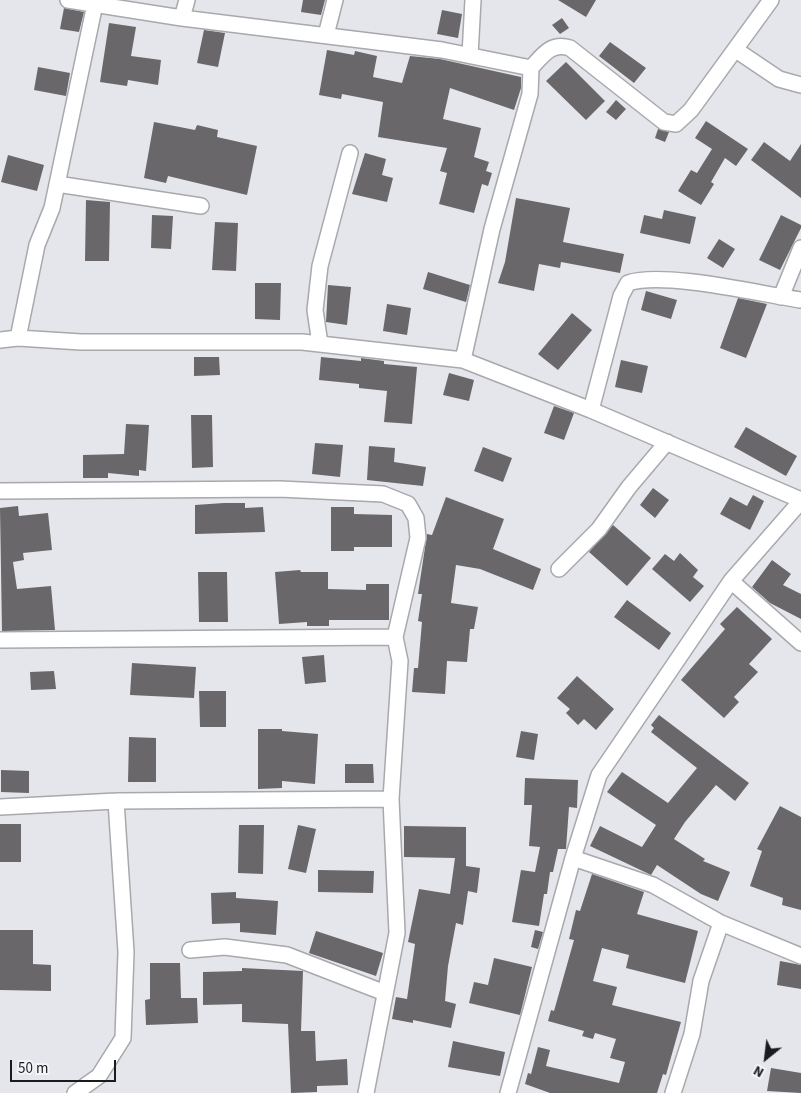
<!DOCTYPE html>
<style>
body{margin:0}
#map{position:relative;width:801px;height:1093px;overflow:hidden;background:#e4e6eb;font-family:"Source Sans 3",sans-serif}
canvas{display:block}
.north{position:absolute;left:741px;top:1033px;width:50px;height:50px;-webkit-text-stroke:4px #f2f4f8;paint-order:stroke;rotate:209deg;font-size:14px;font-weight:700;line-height:20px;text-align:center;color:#1a1b1d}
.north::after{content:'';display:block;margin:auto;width:18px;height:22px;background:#1a1b1d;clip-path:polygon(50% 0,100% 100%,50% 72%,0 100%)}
.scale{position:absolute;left:10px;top:1060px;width:106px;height:22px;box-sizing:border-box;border:2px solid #1a1b1d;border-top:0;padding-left:6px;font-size:15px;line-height:18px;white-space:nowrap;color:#1a1b1d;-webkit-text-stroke:4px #f2f4f8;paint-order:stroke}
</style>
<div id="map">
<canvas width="801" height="1093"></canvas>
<div class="north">N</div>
<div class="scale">50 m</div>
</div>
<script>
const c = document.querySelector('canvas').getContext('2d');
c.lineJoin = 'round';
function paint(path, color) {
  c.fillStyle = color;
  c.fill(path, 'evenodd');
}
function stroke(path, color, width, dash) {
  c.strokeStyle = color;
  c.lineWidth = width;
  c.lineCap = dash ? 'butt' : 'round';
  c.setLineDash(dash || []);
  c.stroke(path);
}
paint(new Path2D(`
 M 303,0 L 325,0 L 321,15 L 301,12 Z
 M 558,0 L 596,0 L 586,17 Z
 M 64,8 L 84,12 L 79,32 L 60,29 Z
 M 442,10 L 462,14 L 458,38 L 437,34 Z
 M 562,18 L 569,28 L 560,34 L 552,25 Z
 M 109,23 L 136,27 L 131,56 L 161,60 L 158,85 L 128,80 L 127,86 L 100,82 Z
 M 204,30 L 225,33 L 218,67 L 197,63 Z
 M 610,42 L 646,68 L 634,83 L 599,56 Z
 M 327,50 L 354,55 L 355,51 L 377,56 L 373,77 L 402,83 L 410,56 L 440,59 L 521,77 L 521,88 L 514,110 L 450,88 L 443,119 L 481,128 L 474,157 L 489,162 L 486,171 L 492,173 L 488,186 L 482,184 L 474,213 L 439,204 L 447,173 L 440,171 L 447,148 L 378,137 L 383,102 L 342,94 L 341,99 L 319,95 Z
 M 566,62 L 605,101 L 586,120 L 546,81 Z
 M 38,67 L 70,73 L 66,96 L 34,90 Z
 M 616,100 L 626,109 L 616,120 L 606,112 Z
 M 706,121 L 748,149 L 736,166 L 725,158 L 711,182 L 714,184 L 701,205 L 678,191 L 691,170 L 697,173 L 712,149 L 695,138 Z
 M 154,122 L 195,130 L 197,125 L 218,130 L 217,137 L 257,146 L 247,195 L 168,176 L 166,183 L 144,178 Z
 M 658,129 L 669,132 L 665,142 L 655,138 Z
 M 764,142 L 790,161 L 801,144 L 801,198 L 751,160 Z
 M 365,153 L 386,159 L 382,175 L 393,178 L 387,202 L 352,194 Z
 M 8,155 L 44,165 L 37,191 L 1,182 Z
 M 516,198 L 570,208 L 563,242 L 624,254 L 620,273 L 561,262 L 560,268 L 539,264 L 534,291 L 498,283 L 505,262 Z
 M 86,200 L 110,202 L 109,261 L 85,261 Z
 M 664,210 L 696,217 L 690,244 L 640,233 L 644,215 L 662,219 Z
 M 152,215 L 173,216 L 171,249 L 151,248 Z
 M 781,215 L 801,225 L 801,228 L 780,270 L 759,260 Z
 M 215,222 L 238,223 L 236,271 L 212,270 Z
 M 719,239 L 735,249 L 723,268 L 707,258 Z
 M 428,272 L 470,285 L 466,302 L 423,289 Z
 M 255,283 L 281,283 L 280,320 L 255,319 Z
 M 328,285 L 351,287 L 347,325 L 326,322 Z
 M 646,291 L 677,300 L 671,319 L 641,310 Z
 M 738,298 L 767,304 L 746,358 L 720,348 Z
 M 387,304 L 411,308 L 407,335 L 383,331 Z
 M 572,313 L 592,330 L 558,370 L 538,354 Z
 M 194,357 L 219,357 L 220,375 L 194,376 Z
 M 321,357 L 361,361 L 361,358 L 384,361 L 384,364 L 417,367 L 412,424 L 384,422 L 387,391 L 359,388 L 359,384 L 319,380 Z
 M 621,360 L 648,366 L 642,393 L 615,387 Z
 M 449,373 L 474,380 L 469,401 L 443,395 Z
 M 554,406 L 574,413 L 564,440 L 544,433 Z
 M 191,415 L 212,415 L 213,467 L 192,468 Z
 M 126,424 L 149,425 L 146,471 L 139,470 L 139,476 L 108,473 L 108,478 L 83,478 L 83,455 L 124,454 Z
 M 746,427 L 797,456 L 786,476 L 734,447 Z
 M 315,443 L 343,445 L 340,477 L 312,474 Z
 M 369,446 L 395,448 L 394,462 L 426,467 L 423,486 L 367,480 Z
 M 483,447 L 512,458 L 503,482 L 474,471 Z
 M 653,488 L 669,500 L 655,518 L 640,505 Z
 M 753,495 L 764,501 L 750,530 L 720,514 L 730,497 L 747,506 Z
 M 446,497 L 504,519 L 493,549 L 541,569 L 533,590 L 480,569 L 456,565 L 451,603 L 478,607 L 474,629 L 470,629 L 467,662 L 447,661 L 445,694 L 412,692 L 414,668 L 418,668 L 422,622 L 418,621 L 422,594 L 418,594 L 427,534 L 432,535 Z
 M 224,503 L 245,503 L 245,508 L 263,507 L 265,532 L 195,534 L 195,505 Z
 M 18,506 L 19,516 L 48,513 L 52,550 L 23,553 L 24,560 L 13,562 L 17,589 L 51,586 L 55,630 L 2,631 L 0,508 Z
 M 331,507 L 354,507 L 354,514 L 392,515 L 392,547 L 354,547 L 354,551 L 331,551 Z
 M 613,525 L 651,558 L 627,586 L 589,552 Z
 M 680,553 L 698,570 L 693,577 L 704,586 L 690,602 L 652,569 L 665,554 L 674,561 Z
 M 772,560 L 791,574 L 783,585 L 801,594 L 801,619 L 770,603 L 752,587 Z
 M 300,570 L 301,572 L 328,572 L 328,589 L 366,590 L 366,584 L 389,584 L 389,620 L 329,620 L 329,626 L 307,626 L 307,622 L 279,624 L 275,572 Z
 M 198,572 L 227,572 L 228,622 L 199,622 Z
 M 627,600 L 671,633 L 659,650 L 614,617 Z
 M 737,607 L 772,639 L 749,664 L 758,672 L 734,697 L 739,702 L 724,718 L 681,680 L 725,629 L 720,624 Z
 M 324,655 L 326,682 L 305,684 L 302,657 Z
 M 132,663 L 196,667 L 194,698 L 130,695 Z
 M 54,671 L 56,689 L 31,690 L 30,672 Z
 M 577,676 L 614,709 L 596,730 L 584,719 L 578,725 L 566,713 L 570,709 L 557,698 Z
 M 199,691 L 226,691 L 226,727 L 200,727 Z
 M 659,715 L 749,783 L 735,801 L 716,785 L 685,822 L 674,839 L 705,859 L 703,861 L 730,872 L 718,901 L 701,894 L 657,865 L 651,875 L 590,846 L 600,826 L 642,847 L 656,825 L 607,792 L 622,772 L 668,803 L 697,768 L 651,732 L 654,728 L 651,725 Z
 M 258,729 L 282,729 L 282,731 L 318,734 L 315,784 L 282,781 L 282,788 L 258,789 Z
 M 521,731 L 538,734 L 534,760 L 516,757 Z
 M 129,737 L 156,738 L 156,782 L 128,782 Z
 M 345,764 L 373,764 L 374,783 L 345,783 Z
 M 1,770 L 29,771 L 29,793 L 1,792 Z
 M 525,778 L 578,780 L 577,808 L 569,807 L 566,849 L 558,849 L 553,872 L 550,872 L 547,894 L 544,894 L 539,926 L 512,922 L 521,870 L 535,872 L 540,847 L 529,846 L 532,805 L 524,805 Z
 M 780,806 L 801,817 L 801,910 L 782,905 L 783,898 L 750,886 L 762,851 L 757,849 Z
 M 0,824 L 21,824 L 21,862 L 0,862 Z
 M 239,825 L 264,825 L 263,874 L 238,873 Z
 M 298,825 L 316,829 L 306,873 L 288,869 Z
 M 404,826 L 466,827 L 466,866 L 480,868 L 477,893 L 468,891 L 463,925 L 456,923 L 448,966 L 445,1001 L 456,1004 L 451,1028 L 413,1020 L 413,1023 L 392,1019 L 396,997 L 407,999 L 415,944 L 408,942 L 419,889 L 450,894 L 455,858 L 404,857 Z
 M 318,870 L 374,871 L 373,893 L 318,892 Z
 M 592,874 L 644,892 L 637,914 L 698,931 L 685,983 L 626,968 L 629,955 L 602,948 L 593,981 L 617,987 L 612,1005 L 681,1022 L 666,1075 L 663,1074 L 657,1093 L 550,1093 L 525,1084 L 528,1073 L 531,1074 L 538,1047 L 550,1050 L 546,1066 L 619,1083 L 625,1062 L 610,1058 L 616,1039 L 595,1033 L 593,1039 L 582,1036 L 584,1031 L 548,1021 L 551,1010 L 554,1011 L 574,940 L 569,939 L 576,910 L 580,911 Z
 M 236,892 L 236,898 L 278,901 L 276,935 L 240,932 L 240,923 L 212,924 L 211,893 Z
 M 0,930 L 33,930 L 33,964 L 51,965 L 51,991 L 0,990 Z
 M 535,930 L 543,932 L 538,949 L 531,947 Z
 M 316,931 L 383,953 L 376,976 L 309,953 Z
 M 494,958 L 532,967 L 520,1015 L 469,1003 L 474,982 L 488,985 Z
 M 780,961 L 801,965 L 801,989 L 777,985 Z
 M 150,963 L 180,963 L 181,998 L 197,998 L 198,1023 L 146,1025 L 145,1000 L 150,999 Z
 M 242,968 L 303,971 L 301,1031 L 315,1031 L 316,1061 L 347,1059 L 348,1085 L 317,1086 L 317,1092 L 291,1093 L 288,1024 L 242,1022 L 242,1004 L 203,1005 L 203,972 L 242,971 Z
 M 453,1041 L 505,1052 L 500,1076 L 448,1067 Z
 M 771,1068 L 801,1073 L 801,1093 L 767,1091 Z`), '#69676a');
const street = new Path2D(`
 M 68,0 L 182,18 L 442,50 L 531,68 L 530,94 L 492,229 L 463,360
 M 182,18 L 187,0
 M 326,35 L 335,0
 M 736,50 L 779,79 L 801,85
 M 470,55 L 473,0
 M 531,68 C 543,55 551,42 570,48 L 664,122 L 676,124 L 691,110 L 771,0
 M 57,184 L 201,206
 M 781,297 L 801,248
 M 18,338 L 37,245 L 52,208 L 95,4
 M 0,340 L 18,338 L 81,342 L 302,342 L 463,360 L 591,410 L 801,500
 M 320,344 L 315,310 L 320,266 L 350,153
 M 591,410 L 621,296 L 628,283 C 664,271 760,294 801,300
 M 0,491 L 280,489 L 383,494 L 408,504 L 416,518 L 418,538 L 395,637 L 400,661 L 391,799 L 397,933 L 366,1093
 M 559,569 L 599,529 L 629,487 L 667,442
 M 731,581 L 801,643
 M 0,640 L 395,637
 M 0,807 L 116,801 L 391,799
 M 573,858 L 653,885 L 721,923 L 801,956
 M 190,950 L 225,947 L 287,955 L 385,993
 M 75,1093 L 99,1076 L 123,1038 L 126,952 L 116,801
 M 508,1093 L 573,858 L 599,775 L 731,581 L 801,501
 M 673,1093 L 692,1034 L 701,981 L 721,923`);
stroke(street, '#a7a9ad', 18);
stroke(street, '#fff', 15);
</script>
